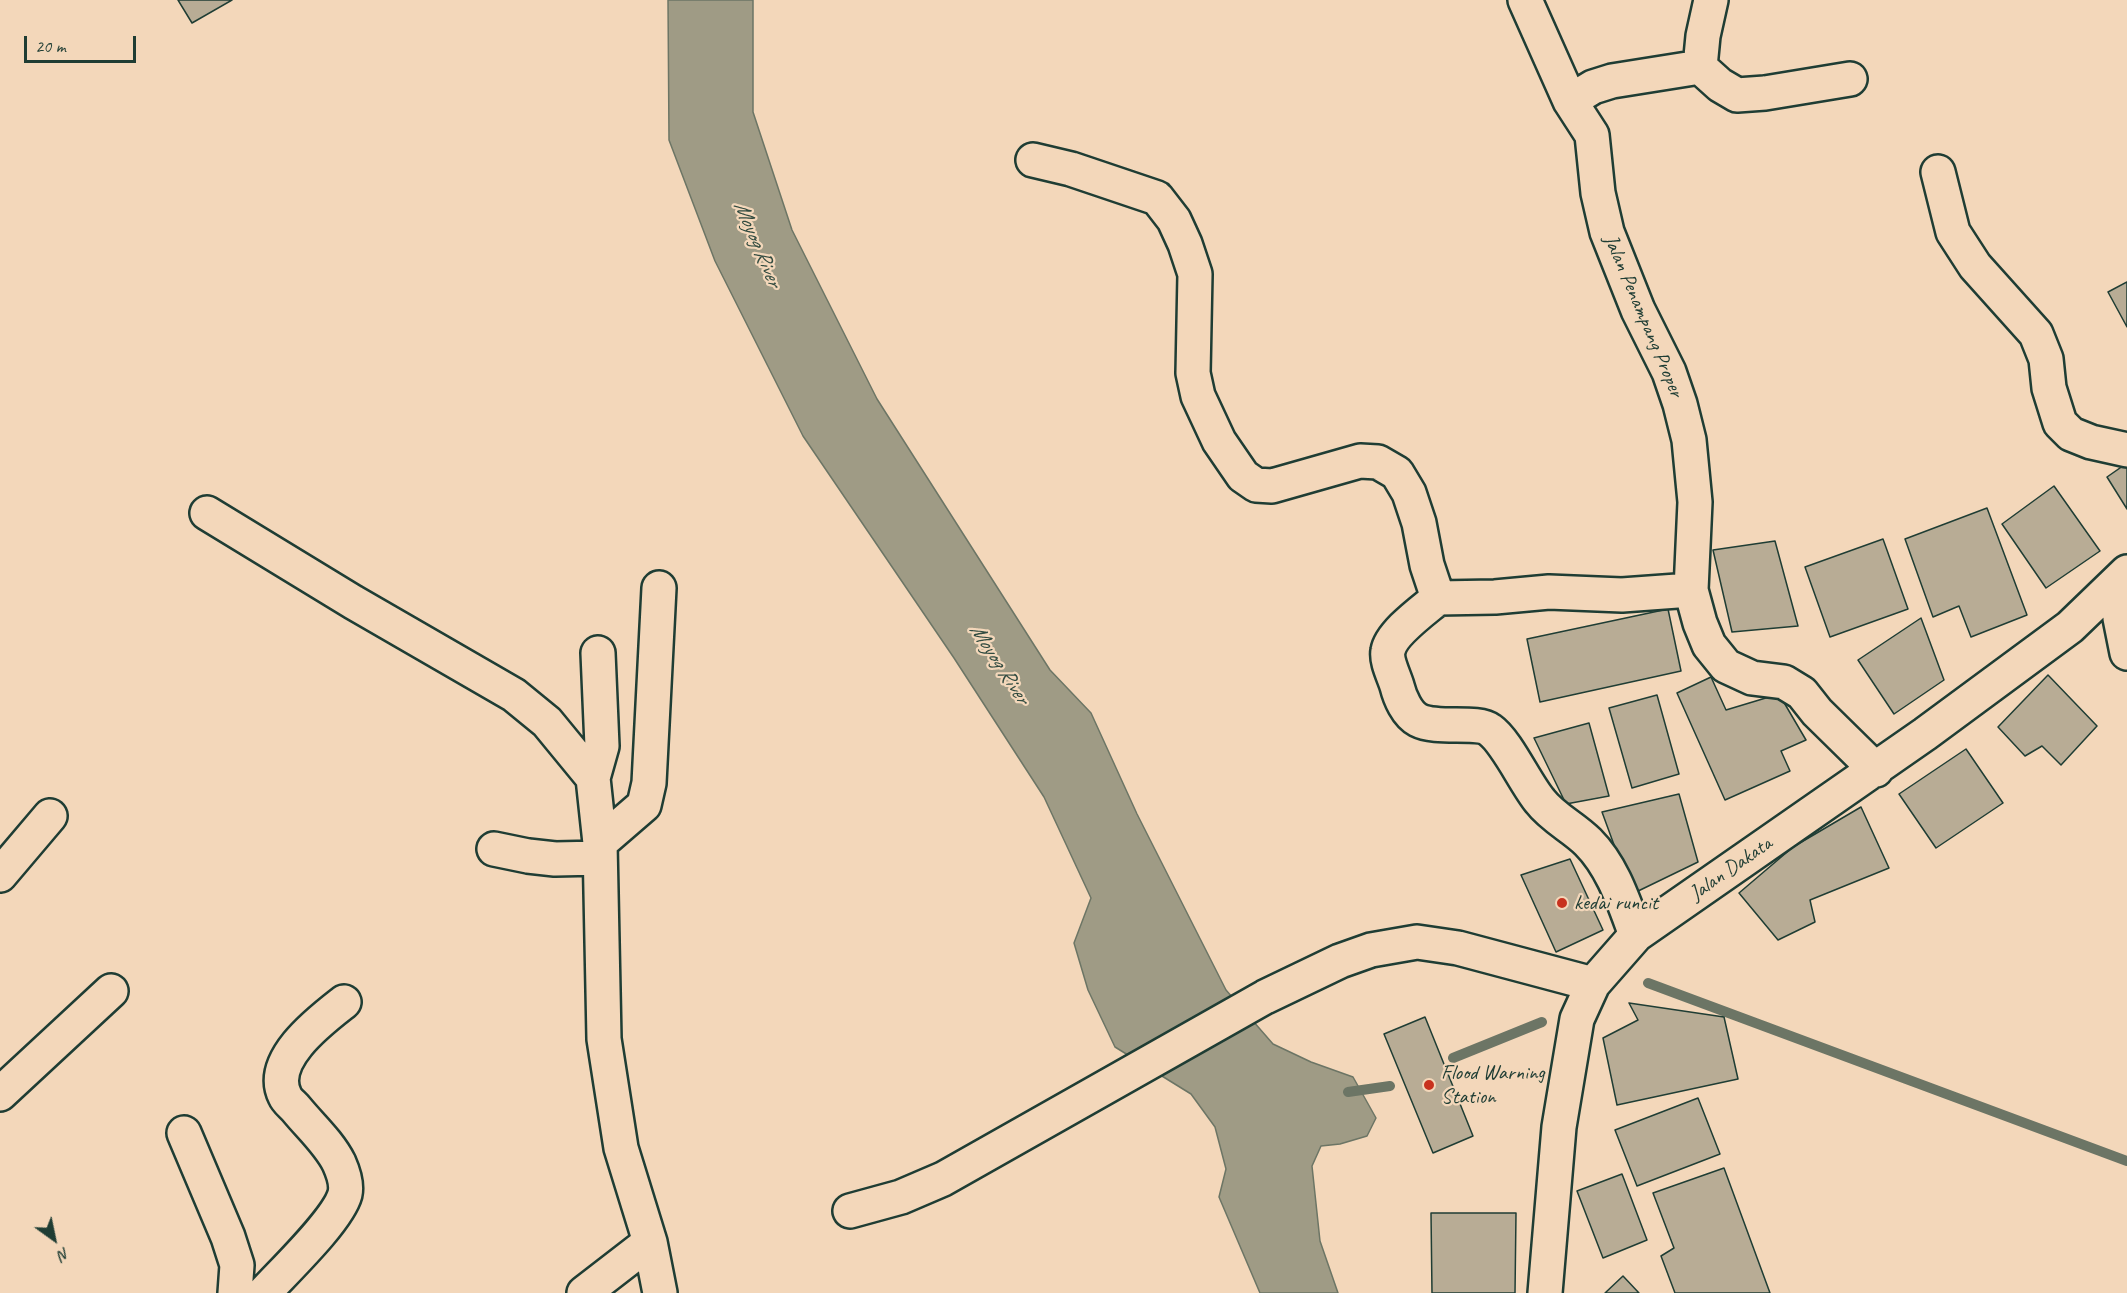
<!DOCTYPE html>
<style>
body{margin:0}
#map{position:relative;width:2127px;height:1293px;overflow:hidden;background:#f3d7ba;font-family:Caveat,sans-serif}
canvas{display:block}
.north{position:absolute;left:24px;top:1209px;width:60px;height:60px;-webkit-text-stroke:4px #f3d7ba;paint-order:stroke;rotate:147deg;font-size:16px;font-weight:700;line-height:24px;text-align:center;color:#1f3d34}
.north::after{content:'';display:block;margin:auto;width:21px;height:27px;background:#1f3d34;clip-path:polygon(50% 0,100% 100%,50% 72%,0 100%)}
.scale{position:absolute;left:24px;top:36px;width:112px;height:27px;box-sizing:border-box;border:3px solid #1f3d34;border-top:0;padding-left:8px;font-size:18px;line-height:21px;white-space:nowrap;color:#1f3d34;-webkit-text-stroke:4px #f3d7ba;paint-order:stroke}
</style>
<div id="map">
<canvas width="2127" height="1293"></canvas>
<div class="north">N</div>
<div class="scale">20 m</div>
</div>
<script>
const c = document.querySelector('canvas').getContext('2d');
c.lineJoin = 'round';
function paint(path, color) {
  c.fillStyle = color;
  c.fill(path, 'evenodd');
}
function stroke(path, color, width, dash) {
  c.strokeStyle = color;
  c.lineWidth = width;
  c.lineCap = dash ? 'butt' : 'round';
  c.setLineDash(dash || []);
  c.stroke(path);
}
function label(font, color, halo, rows, align = 'center') {
  c.font = font + ' Caveat,sans-serif';
  c.lineWidth = 4.5;
  c.setLineDash([]);
  c.textBaseline = 'middle';
  c.strokeStyle = halo;
  c.fillStyle = color;
  for (const [text, x, y, turn = 0] of rows) {
    c.save();
    c.translate(x, y);
    c.rotate((+turn || 0) * Math.PI / 180);
    c.textAlign = isNaN(turn) ? turn : align;
    if (halo) c.strokeText(text, 0, 0);
    c.fillText(text, 0, 0);
    c.restore();
  }
}
const water = new Path2D(`
 M 668,0 L 753,0 L 753,112 L 792,230 L 877,399 L 1050,670 L 1091,713 L 1137,814 L 1226,990 L 1273,1044 L 1311,1062 L 1353,1077 L 1376,1118 L 1367,1136 L 1340,1144 L 1321,1146 L 1312,1166 L 1320,1241 L 1338,1293 L 1260,1293 L 1219,1197 L 1226,1169 L 1215,1127 L 1191,1094 L 1115,1047 L 1088,990 L 1074,943 L 1091,898 L 1044,797 L 954,658 L 803,436 L 715,261 L 669,140 Z`);
paint(water, '#9f9b85');
stroke(water, '#6c7565', 1.5);
stroke(new Path2D(`
 M 1648,983 L 2127,1161
 M 1453,1058 L 1542,1022
 M 1348,1092 L 1390,1086`), '#6c7565', 10);
const building = new Path2D(`
 M 178,0 L 232,0 L 192,23 Z
 M 2127,282 L 2127,327 L 2108,292 Z
 M 2127,463 L 2127,509 L 2107,477 Z
 M 2054,486 L 2100,551 L 2046,588 L 2002,524 Z
 M 1987,508 L 2027,615 L 1971,637 L 1959,606 L 1933,617 L 1905,539 Z
 M 1883,539 L 1908,609 L 1830,637 L 1805,567 Z
 M 1775,541 L 1798,626 L 1732,632 L 1713,550 Z
 M 1668,609 L 1681,671 L 1540,702 L 1527,639 Z
 M 1921,618 L 1944,680 L 1894,714 L 1858,660 Z
 M 2048,675 L 2097,726 L 2061,765 L 2042,746 L 2025,756 L 1998,727 Z
 M 1711,677 L 1726,710 L 1779,694 L 1806,740 L 1781,751 L 1790,771 L 1725,800 L 1677,693 Z
 M 1657,695 L 1679,774 L 1632,788 L 1609,708 Z
 M 1589,723 L 1609,796 L 1566,804 L 1534,738 Z
 M 1966,749 L 2003,803 L 1936,848 L 1899,794 Z
 M 1679,794 L 1698,862 L 1632,894 L 1602,812 Z
 M 1861,807 L 1889,868 L 1810,900 L 1815,922 L 1778,940 L 1739,893 L 1793,847 Z
 M 1570,859 L 1603,930 L 1556,952 L 1521,875 Z
 M 1629,1003 L 1724,1017 L 1738,1079 L 1617,1105 L 1603,1038 L 1638,1020 Z
 M 1425,1017 L 1473,1136 L 1433,1153 L 1384,1034 Z
 M 1698,1098 L 1720,1154 L 1637,1186 L 1615,1130 Z
 M 1724,1168 L 1770,1293 L 1675,1293 L 1661,1256 L 1674,1248 L 1653,1193 Z
 M 1622,1174 L 1647,1240 L 1603,1258 L 1577,1191 Z
 M 1431,1213 L 1516,1213 L 1515,1293 L 1432,1293 Z
 M 1623,1276 L 1639,1293 L 1605,1293 Z`);
paint(building, '#b8ac95');
stroke(building, '#1f3d34', 1.5);
const minor = new Path2D(`
 M 1525,0 L 1570,101 L 1592,135 L 1598,193 L 1607,232 L 1638,310 L 1669,372 L 1680,404 L 1689,440 L 1695,502 L 1691,590 L 1700,623 L 1709,645 L 1726,666 L 1752,678 L 1784,682 L 1802,693 L 1817,712 L 1876,770
 M 1700,67 L 1720,85 L 1737,95 L 1765,93 L 1850,79
 M 1570,101 L 1593,87 L 1612,81 L 1700,67 L 1703,36 L 1711,0
 M 1033,160 L 1071,169 L 1157,198 L 1174,220 L 1185,244 L 1195,274 L 1193,373 L 1198,396 L 1219,441 L 1243,476 L 1256,485 L 1272,486 L 1360,461 L 1378,462 L 1397,473 L 1409,493 L 1419,523 L 1427,565 L 1438,598
 M 1938,172 L 1953,232 L 1975,266 L 2036,334 L 2046,359 L 2049,388 L 2060,423 L 2071,434 L 2091,442 L 2127,450
 M 207,513 L 353,602 L 514,695 L 547,722 L 593,778
 M 2127,586 L 2120,618 L 2127,653
 M 598,653 L 602,746 L 593,778 L 600,843 L 604,1039 L 621,1148 L 650,1242 L 660,1293
 M 600,843 L 644,805 L 649,783 L 659,588
 M 494,849 L 528,856 L 555,859 L 600,858
 M 0,875 L 50,816
 M 1636,935 C 1624,903 1613,867 1588,842 C 1573,827 1553,818 1540,801 C 1525,783 1507,742 1490,730 C 1477,720 1437,730 1418,720 C 1407,714 1400,698 1397,686 C 1394,676 1386,661 1388,651 C 1391,633 1424,610 1438,598 L 1495,597 L 1549,592 L 1622,595 L 1691,590
 M 0,1094 L 111,991
 M 184,1133 L 228,1237 L 237,1265 L 235,1293
 M 850,1211 L 901,1197 L 943,1179 L 1265,997 L 1340,961 L 1371,950 L 1417,942 L 1458,948 L 1593,984
 M 264,1293 C 284,1271 338,1220 345,1194 C 347,1185 343,1172 339,1163 C 329,1143 311,1127 297,1110 C 293,1105 287,1101 285,1096 C 267,1060 321,1020 344,1002
 M 584,1293 L 650,1242
 M 1545,1293 L 1559,1127 L 1577,1019 L 1593,984 L 1636,935 L 1925,734 L 2070,627 L 2127,572`);
stroke(minor, '#1f3d34', 38);
stroke(minor, '#f3d7ba', 33);
for (const [x, y, r, color] of [
 [1562,903,6,"#c8321e"],
 [1429,1085,6,"#c8321e"]
]) {
  const dot = new Path2D();
  dot.arc(x, y, r, 0, 2 * Math.PI);
  c.fillStyle = color;
  c.fill(dot);
  stroke(dot, '#f3d7ba', 2);
}
label('21px', '#1f3d34', '#f3d7ba', [
 ["Jalan Penampang Proper",1643,316,67],
 ["Jalan Dakata",1731,869,-35]
]);
label('21px', '#1f3d34', '#f3d7ba', [
 ["kedai runcit",1574,903],
 ["Flood Warning",1441,1073],
 ["Station",1441,1097]
], 'left');
label('italic 22px', '#324b40', '#f3d7ba', [
 ["Moyog River",757,244,67],
 ["Moyog River",999,664,57]
]);
</script>
